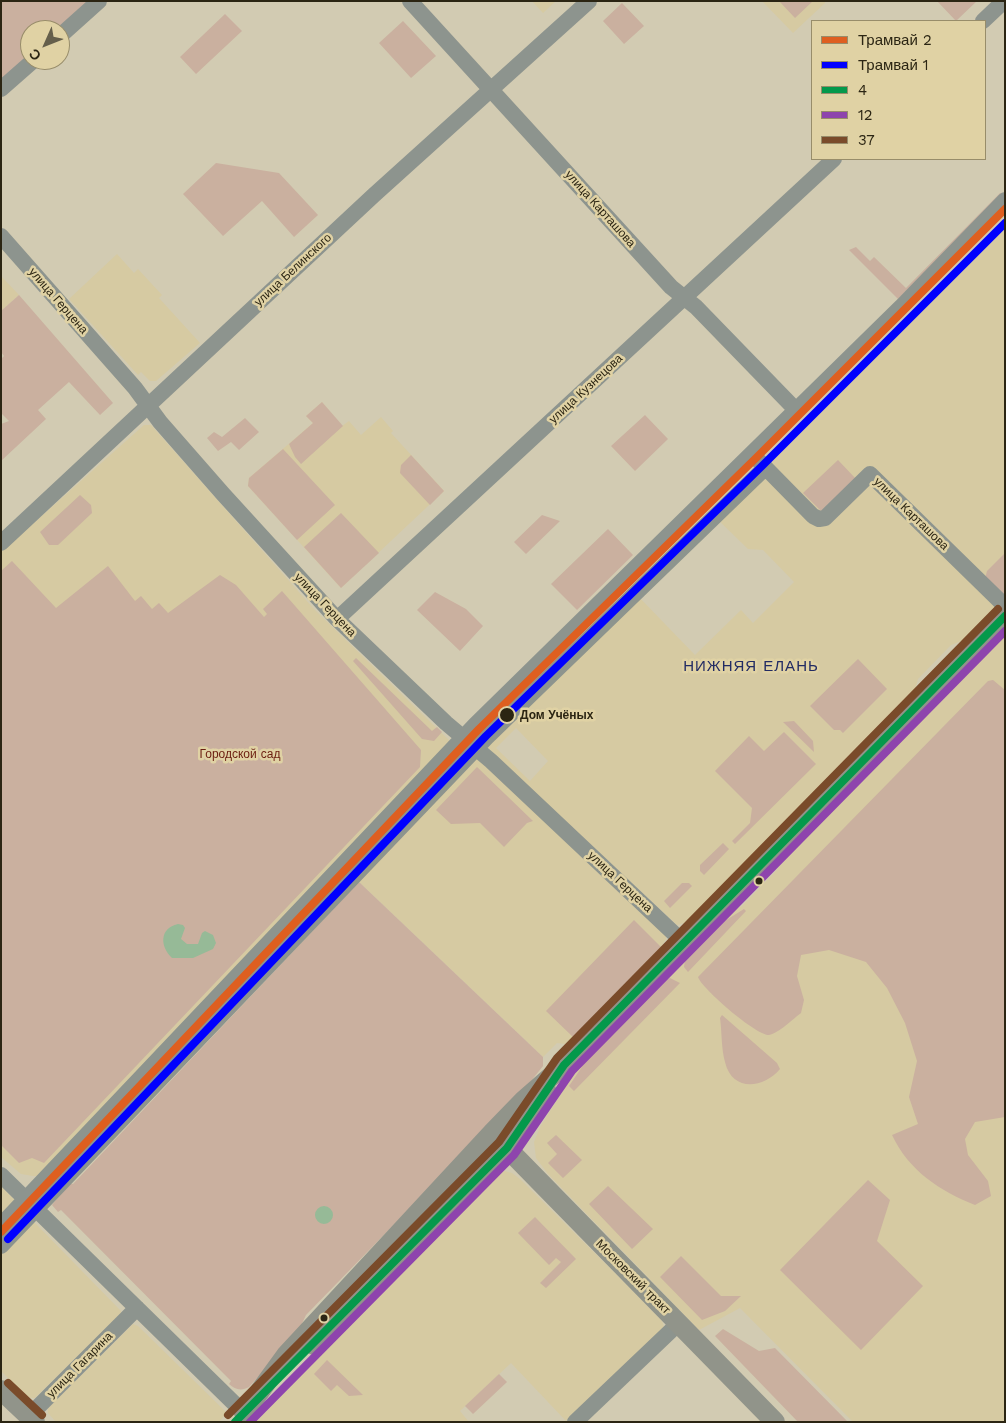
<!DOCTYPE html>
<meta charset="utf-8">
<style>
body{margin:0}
#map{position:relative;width:1006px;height:1423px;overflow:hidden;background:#d2cbb2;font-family:"Work Sans",sans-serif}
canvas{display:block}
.frame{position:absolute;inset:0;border:2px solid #2b2513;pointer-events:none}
.legend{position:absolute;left:811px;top:20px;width:175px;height:140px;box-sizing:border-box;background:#e0d2a4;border:1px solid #988d6a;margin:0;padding:6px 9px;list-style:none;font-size:15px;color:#2b2513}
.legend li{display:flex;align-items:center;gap:10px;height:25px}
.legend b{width:25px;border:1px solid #988d6a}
.north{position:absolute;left:20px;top:20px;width:50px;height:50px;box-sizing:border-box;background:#e0d2a4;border:1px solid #988d6a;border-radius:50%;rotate:226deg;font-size:14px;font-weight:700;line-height:20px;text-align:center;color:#2b2513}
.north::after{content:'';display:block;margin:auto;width:18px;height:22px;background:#655f4b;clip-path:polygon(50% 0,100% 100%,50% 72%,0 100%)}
</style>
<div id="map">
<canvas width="1006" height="1423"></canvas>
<div class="frame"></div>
<ul class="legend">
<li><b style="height:6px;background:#de5f20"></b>Трамвай 2</li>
<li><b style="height:6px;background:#00f"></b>Трамвай 1</li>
<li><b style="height:6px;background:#04994b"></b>4</li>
<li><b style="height:6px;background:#8e44ad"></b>12</li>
<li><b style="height:6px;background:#7a4b2a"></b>37</li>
</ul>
<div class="north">С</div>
</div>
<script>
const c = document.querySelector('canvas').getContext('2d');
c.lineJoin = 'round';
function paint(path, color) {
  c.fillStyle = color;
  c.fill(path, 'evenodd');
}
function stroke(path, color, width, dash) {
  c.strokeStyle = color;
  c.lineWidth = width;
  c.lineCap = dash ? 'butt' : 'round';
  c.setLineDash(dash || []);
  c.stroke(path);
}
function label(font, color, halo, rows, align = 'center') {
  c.font = font + ' "Work Sans",sans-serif';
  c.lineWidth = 5;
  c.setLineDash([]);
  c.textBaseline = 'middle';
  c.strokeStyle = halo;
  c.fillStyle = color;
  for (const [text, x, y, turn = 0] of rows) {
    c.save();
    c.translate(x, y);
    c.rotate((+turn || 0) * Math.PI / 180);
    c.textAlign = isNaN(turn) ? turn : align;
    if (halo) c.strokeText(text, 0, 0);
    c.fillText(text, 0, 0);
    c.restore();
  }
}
paint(new Path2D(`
 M 532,1 L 556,1 L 543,13 Z
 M 762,1 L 825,1 L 825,3 L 793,33 Z
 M 1005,226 L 1005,599 L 964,640 L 951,645 L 918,679 L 915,690 L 688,922 L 677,925 L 487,749 L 488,741 L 636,594 L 695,655 L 741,610 L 753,623 L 794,582 L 763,550 L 748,549 L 714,516 ZM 516,728 L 548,761 L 530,781 L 496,748 Z
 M 117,254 L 134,273 L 138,269 L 162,295 L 159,298 L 200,343 L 156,381 L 150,381 L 141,372 L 138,375 L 69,299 Z
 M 1,276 L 19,295 L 1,311 Z
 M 322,402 L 342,426 L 349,421 L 361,435 L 381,417 L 393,431 L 391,433 L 444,491 L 341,588 L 248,486 L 249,478 L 313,423 L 306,416 Z
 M 144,425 L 151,425 L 314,609 L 450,741 L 40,1176 L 33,1176 L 21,1174 L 1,1157 L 1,552 Z
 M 1005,632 L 1005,1422 L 853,1422 L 740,1308 L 699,1330 L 548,1174 L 536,1158 L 534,1142 L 540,1127 L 581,1062 L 725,914 L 742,906 L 777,870 L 784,854 Z
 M 478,757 L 666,934 L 666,939 L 661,947 L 573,1037 L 565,1044 L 557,1043 L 543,1057 L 359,882 Z
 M 501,1170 L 512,1173 L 520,1179 L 619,1277 L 662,1321 L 664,1327 L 662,1331 L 566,1421 L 511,1363 L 460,1411 L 469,1422 L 256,1422 Z
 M 1,1186 L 15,1200 L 1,1223 Z
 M 32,1223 L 35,1223 L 121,1311 L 121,1314 L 35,1398 L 31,1398 L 25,1395 L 1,1371 L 1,1252 Z
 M 133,1324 L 138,1326 L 225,1411 L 225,1415 L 219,1422 L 56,1422 L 48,1413 L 48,1408 Z`), '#d6caa2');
paint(new Path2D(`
 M 1,1 L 90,1 L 59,30 L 30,30 L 30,57 L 1,83 Z
 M 779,1 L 813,1 L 795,18 Z
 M 937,1 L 977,1 L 956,21 Z
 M 622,3 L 644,26 L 624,44 L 603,21 Z
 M 225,14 L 242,31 L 196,74 L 180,57 Z
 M 403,21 L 436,56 L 411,78 L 379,43 Z
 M 216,163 L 279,173 L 318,215 L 294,237 L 262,201 L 223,236 L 183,194 Z
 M 1000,193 L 1005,193 L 898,299 L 849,250 L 856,247 L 870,261 L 874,257 L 906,288 Z
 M 19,295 L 113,403 L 100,415 L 69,382 L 38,410 L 46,419 L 1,461 L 1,424 L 9,421 L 1,413 L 1,359 L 4,356 L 1,352 L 1,311 Z
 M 322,402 L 343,426 L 301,464 L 295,457 L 289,444 L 313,423 L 306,416 Z
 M 645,415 L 668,439 L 635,471 L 611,446 Z
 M 245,418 L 259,432 L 239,450 L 231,442 L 218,451 L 207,438 L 214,432 L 222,437 Z
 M 283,449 L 335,505 L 297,540 L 248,486 L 249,478 Z
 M 411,455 L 444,491 L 430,505 L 400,473 L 401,465 Z
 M 838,460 L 856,479 L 822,512 L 803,493 Z
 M 80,495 L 91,505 L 92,513 L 58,545 L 49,545 L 40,532 Z
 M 341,513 L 379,553 L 341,588 L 304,547 Z
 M 542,515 L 560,521 L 526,554 L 514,542 Z
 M 608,529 L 633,555 L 577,610 L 551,584 Z
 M 1005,553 L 1005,594 L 1002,595 L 985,579 L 987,571 Z
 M 12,561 L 56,608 L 108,566 L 135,601 L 141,596 L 152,609 L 159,603 L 168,613 L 220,575 L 236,585 L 264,617 L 267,614 L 263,609 L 282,591 L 421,750 L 420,767 L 44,1163 L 32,1158 L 19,1163 L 1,1145 L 1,571 Z
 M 435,592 L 466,609 L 483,626 L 460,651 L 417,610 Z
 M 356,658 L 432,731 L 437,727 L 442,732 L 434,741 L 422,739 L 353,661 Z
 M 858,659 L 887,689 L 843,733 L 840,730 L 834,730 L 810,706 Z
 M 993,680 L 1005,690 L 1005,1117 L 975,1122 L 965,1139 L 968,1155 L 988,1181 L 991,1196 L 975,1205 C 940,1191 909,1171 892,1135 L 918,1124 L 909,1097 L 917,1061 L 905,1023 L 887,988 L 866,962 L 829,950 L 801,955 L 797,976 L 804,1000 L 801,1013 C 793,1019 779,1033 769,1035 C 757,1036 702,989 698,977 L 988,681 Z
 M 794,721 L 813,741 L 814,752 L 783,722 Z
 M 784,732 L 816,764 L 735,844 L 732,841 L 750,823 L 752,808 L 715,771 L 749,736 L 764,751 Z
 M 477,767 L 533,821 L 527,823 L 504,847 L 480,823 L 451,824 L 436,810 Z
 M 723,843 L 729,849 L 704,875 L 700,871 L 700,865 Z
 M 359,882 L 543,1057 L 543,1066 L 519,1096 L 306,1315 L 297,1334 L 249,1387 C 242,1391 235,1390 229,1384 L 231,1381 L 61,1210 L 58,1212 L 52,1205 L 69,1183 L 73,1184 Z
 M 682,883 L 689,883 L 692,886 L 670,908 L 664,901 Z
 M 744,909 L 746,911 L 688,972 L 684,967 L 685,960 L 723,922 Z
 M 634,920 L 661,947 L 573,1037 L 546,1011 Z
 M 670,978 L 680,983 L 574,1091 L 569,1086 L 588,1058 L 665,980 Z
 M 722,1015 L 777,1063 L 780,1069 C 763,1089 732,1092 725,1062 C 721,1048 722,1032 720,1018 Z
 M 556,1135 L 582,1160 L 563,1178 L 548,1163 L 557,1154 L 547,1143 Z
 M 868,1180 L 890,1200 L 877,1241 L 923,1286 L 861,1350 L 780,1270 Z
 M 608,1186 L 653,1229 L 632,1249 L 589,1204 Z
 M 535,1217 L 576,1259 L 546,1288 L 540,1283 L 561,1262 L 556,1258 L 549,1265 L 518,1233 Z
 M 681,1256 L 721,1296 L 741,1296 L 725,1311 L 702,1320 L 660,1277 Z
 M 723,1329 L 759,1351 L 775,1348 L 848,1422 L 798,1422 L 715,1336 Z
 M 327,1360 L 363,1395 L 349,1396 L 337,1385 L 331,1391 L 314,1374 Z
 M 499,1374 L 507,1382 L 473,1414 L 465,1406 Z`), '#cab09f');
paint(new Path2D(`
 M 178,924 L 183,925 L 185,928 L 181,939 L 187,944 L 198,944 L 202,933 L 205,931 L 213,935 L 216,943 L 213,949 L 193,958 L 172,958 C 160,947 159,928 178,924 Z
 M315 1215a9 9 0 1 1 18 0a9 9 0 1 1-18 0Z`), '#96ba97');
stroke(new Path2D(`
 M 410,1 L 671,287 L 696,307 L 796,410
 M 983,21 L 1004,1
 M 60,36 L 99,1
 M 1,89 L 34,60
 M 1,236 L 135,388 L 160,422 L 223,494 L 337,619 L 446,723 L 491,761 L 683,942
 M 759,461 L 813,516 L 819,519 L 825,518 L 870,474 L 1005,606
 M 1,543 L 374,195 L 589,1
 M 337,619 L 834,159
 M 1,1175 L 244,1413
 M 1,1225 L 475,725 L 901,307 L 1005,200
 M 1,1246 L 487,737 L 765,468
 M 29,1416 L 137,1308
 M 575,1422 L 679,1323`), '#8d948e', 16);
stroke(new Path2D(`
 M 498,1139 L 775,1422
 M 314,1345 L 507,1148 L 546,1090
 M 1,1390 L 35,1422
 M 244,1413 L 287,1354 L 492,1133 L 524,1100 L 564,1065 L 1005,616`), '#91948a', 20);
stroke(new Path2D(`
 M 235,1422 L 507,1148 L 564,1065 L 1005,616`), '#04994b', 8);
stroke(new Path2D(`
 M 250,1422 L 514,1155 L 572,1071 L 1005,631`), '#8e44ad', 8);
stroke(new Path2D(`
 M 8,1383 L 42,1415
 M 228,1415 L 499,1142 L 557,1058 L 998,609`), '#7a4b2a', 8);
stroke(new Path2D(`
 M 1,1232 L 479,729 L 756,458 L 1005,209`), '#de5f20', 8);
stroke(new Path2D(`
 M 8,1239 L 486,736 L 763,465 L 1005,223`), '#00f', 8);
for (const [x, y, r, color] of [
 [507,715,8,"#2b2513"],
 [759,881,4.5,"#2b2513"],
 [324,1318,4.5,"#2b2513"]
]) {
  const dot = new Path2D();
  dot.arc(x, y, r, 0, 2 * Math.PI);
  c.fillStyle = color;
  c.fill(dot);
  stroke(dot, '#e0d2a4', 2);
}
label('12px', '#2b2513', '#e0d2a4', [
 ["улица Карташова",600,209,48],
 ["улица Белинского",293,270,-43],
 ["улица Герцена",58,301,49],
 ["улица Кузнецова",586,389,-43],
 ["улица Карташова",911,514,44],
 ["улица Герцена",325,605,46],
 ["улица Герцена",620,882,43],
 ["Московский тракт",633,1277,45],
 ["улица Гагарина",80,1365,-45]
]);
label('bold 12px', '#2b2513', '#e0d2a4', [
 ["Дом Учёных",520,715]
], 'left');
label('12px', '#6b1e10', '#e0d2a4', [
 ["Городской сад",240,754]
]);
c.letterSpacing = '1px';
label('15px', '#222b63', '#e0d2a4', [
 ["НИЖНЯЯ ЕЛАНЬ",751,667]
]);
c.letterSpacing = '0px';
</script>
